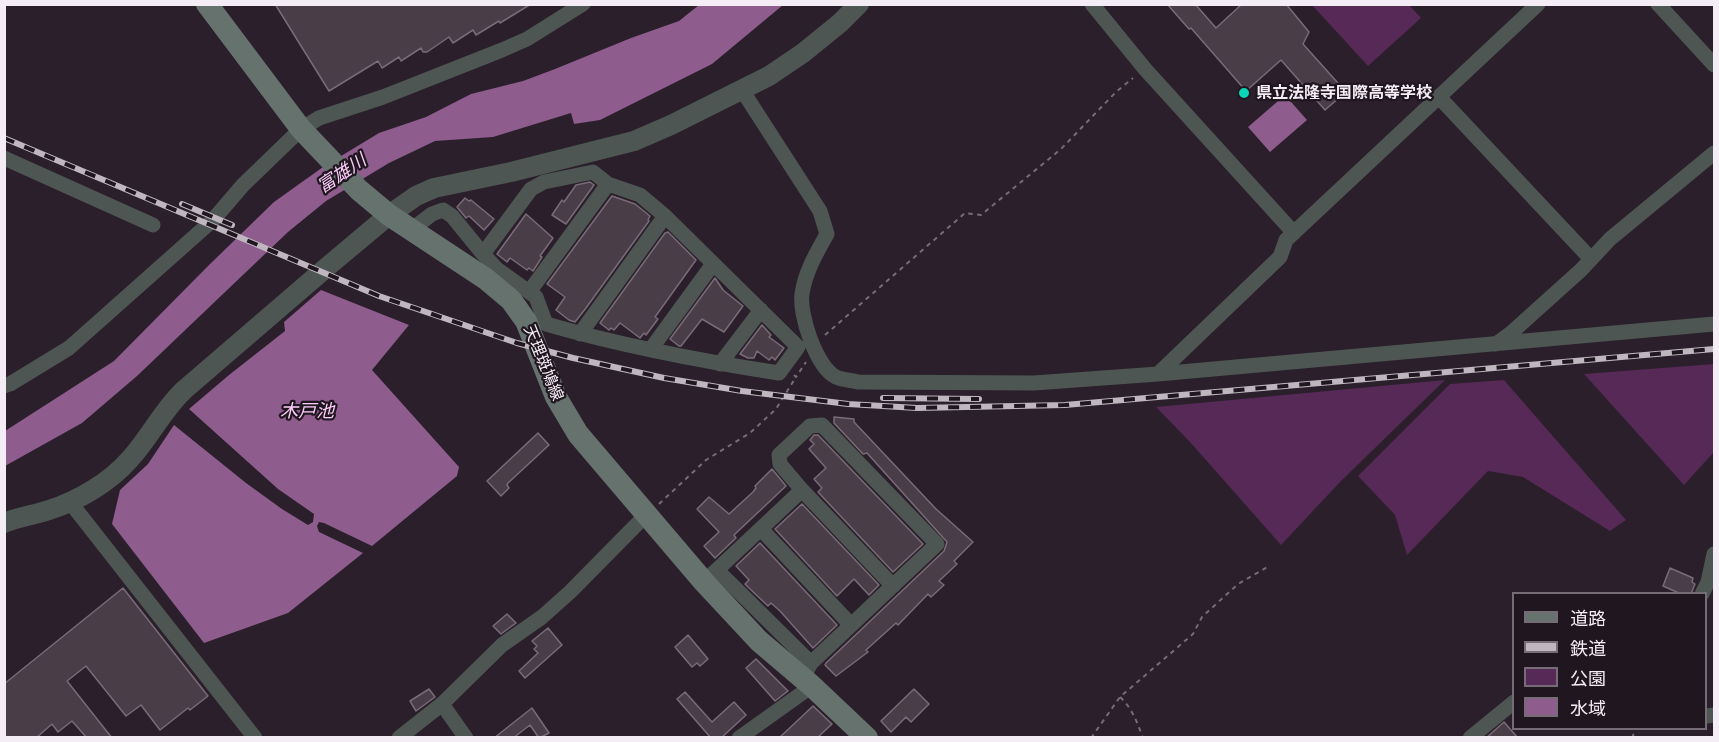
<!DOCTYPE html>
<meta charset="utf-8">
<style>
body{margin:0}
#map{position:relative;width:1719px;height:742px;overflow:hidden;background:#2a1f2a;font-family:Montserrat,"Noto Sans JP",sans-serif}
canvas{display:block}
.frame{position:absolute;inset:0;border:6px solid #f5edf5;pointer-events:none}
.legend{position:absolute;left:1512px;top:592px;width:195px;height:138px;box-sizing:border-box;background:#201620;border:2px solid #756c75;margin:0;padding:8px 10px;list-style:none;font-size:18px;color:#f5edf5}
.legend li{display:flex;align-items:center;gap:12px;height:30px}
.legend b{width:30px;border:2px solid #756c75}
</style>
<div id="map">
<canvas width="1719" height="742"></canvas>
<div class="frame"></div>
<ul class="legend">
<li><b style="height:8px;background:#65726e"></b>道路</li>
<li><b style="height:8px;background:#bfb6bf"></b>鉄道</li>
<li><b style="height:16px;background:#562956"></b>公園</li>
<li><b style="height:16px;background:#8e5c8d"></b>水域</li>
</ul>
</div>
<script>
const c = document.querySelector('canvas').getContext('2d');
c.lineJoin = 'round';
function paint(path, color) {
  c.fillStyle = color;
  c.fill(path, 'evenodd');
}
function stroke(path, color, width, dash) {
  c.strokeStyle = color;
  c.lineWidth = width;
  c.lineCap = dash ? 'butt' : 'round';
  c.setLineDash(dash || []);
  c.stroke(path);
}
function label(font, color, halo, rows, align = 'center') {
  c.font = font + ' Montserrat,"Noto Sans JP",sans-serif';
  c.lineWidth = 4.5;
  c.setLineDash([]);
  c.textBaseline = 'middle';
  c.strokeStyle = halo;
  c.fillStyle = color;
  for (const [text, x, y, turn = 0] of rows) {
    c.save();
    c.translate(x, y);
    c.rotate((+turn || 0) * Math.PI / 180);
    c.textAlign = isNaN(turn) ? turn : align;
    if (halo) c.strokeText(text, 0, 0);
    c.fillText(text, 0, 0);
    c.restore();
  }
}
paint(new Path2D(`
 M 1312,5 L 1409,5 L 1421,18 L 1368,66 Z
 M 1714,364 L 1714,452 L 1684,485 L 1584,374 Z
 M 1445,380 L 1341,481 L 1281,545 L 1190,442 L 1156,407 Z
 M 1504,380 L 1626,520 L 1610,531 L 1523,477 L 1488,471 L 1407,555 L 1395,515 L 1358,476 L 1450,384 Z`), '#562956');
paint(new Path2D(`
 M 699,5 L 783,5 L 712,64 L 600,120 L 574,124 L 571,113 L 493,137 L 435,141 L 389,163 L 326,201 L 288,232 L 137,376 L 82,423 L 5,466 L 5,431 L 114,361 L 209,265 L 274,202 L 323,167 L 379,133 L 426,117 L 471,94 L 523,81 L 555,69 L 631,38 L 679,21 Z
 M 1285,95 L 1307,120 L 1270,152 L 1248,127 Z
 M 321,290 L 409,325 L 372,370 L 459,467 L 457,476 L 372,546 L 324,523 L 319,522 L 317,526 L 319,532 L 363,553 L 288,613 L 204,643 L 112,524 L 120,490 L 148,464 L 174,425 L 246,483 L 282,509 L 308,525 L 313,522 L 314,514 L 278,489 L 189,409 L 229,375 L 285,331 L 284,322 Z`), '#8e5c8d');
const building = new Path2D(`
 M 275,4 L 531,4 L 500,23 L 499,21 L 476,35 L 473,30 L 453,43 L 449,37 L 427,52 L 423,52 L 421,48 L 401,61 L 399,57 L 382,68 L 378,61 L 329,91 Z
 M 1167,4 L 1195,4 L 1216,28 L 1242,4 L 1286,4 L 1309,32 L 1303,44 L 1346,92 L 1325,110 L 1281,60 L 1246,91 L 1191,28 L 1189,29 Z
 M 590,182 L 594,185 L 566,224 L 552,215 L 562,200 L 564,202 L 576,185 Z
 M 612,196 L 635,204 L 650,216 L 648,220 L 649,221 L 586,308 L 575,322 L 569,320 L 556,310 L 565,297 L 547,284 Z
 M 465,198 L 469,201 L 471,200 L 494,219 L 484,230 L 469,216 L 466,218 L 457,207 Z
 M 526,214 L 553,238 L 540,256 L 542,257 L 533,271 L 529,268 L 527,270 L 510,258 L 507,262 L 497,254 Z
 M 668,232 L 696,260 L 655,317 L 658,319 L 646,335 L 644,333 L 640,338 L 620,323 L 614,330 L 611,328 L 609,330 L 600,323 L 665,233 Z
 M 715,278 L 723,290 L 743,306 L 724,332 L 702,319 L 681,346 L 679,346 L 670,339 Z
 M 762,325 L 771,335 L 769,337 L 784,348 L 775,360 L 772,357 L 769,360 L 757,351 L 754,358 L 748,358 L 740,354 Z
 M 834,417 L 854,419 L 854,422 L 936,509 L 973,542 L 954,561 L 957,564 L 939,581 L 944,585 L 931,597 L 928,594 L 898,625 L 896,623 L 866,650 L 868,652 L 836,676 L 825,665 L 826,663 L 944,551 L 947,542 L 867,453 L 863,454 L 834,423 Z
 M 538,433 L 549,445 L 508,483 L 507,485 L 509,488 L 501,496 L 487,481 Z
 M 814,435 L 818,435 L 923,544 L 893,572 L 818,492 L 822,488 L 814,479 L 826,468 L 809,449 L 814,444 L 810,440 Z
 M 772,469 L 786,486 L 734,535 L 736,538 L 715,558 L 704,546 L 719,532 L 697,509 L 709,497 L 729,514 L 753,492 L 756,488 L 755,486 Z
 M 802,504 L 879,585 L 869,595 L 854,579 L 837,596 L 775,529 Z
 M 760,543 L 837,625 L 813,648 L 780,611 L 771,603 L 768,606 L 749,588 L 745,584 L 749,580 L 736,566 Z
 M 1670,568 L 1693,578 L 1692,582 L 1695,584 L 1691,594 L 1681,594 L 1663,586 Z
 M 123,588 L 208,696 L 190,710 L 188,708 L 160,730 L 141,705 L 126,716 L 86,666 L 67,681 L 112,738 L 87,738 L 72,721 L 58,732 L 52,724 L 36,738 L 4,738 L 4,684 Z
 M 507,614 L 516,623 L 501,634 L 493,626 Z
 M 548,628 L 562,645 L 525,678 L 519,671 L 538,653 L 534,649 L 537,646 L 532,641 Z
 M 688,635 L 708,659 L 700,666 L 697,663 L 692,667 L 675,647 Z
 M 756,659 L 788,691 L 775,701 L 746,668 Z
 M 429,689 L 435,697 L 416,711 L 410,701 Z
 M 914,689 L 929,704 L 911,722 L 906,717 L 891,732 L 881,721 Z
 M 685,692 L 712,722 L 734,702 L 746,715 L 721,738 L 711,738 L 677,699 Z
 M 813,706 L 832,724 L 817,738 L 779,738 Z
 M 532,708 L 549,733 L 539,738 L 530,725 L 513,738 L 494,738 Z
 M 1504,722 L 1518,738 L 1486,738 Z`);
paint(building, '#493d48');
stroke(building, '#796b78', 1.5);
stroke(new Path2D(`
 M 825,335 L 965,213 L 981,215 L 1061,149 L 1116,92 L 1133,78
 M 794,375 L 796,377 L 806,362
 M 659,504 L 706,460 L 750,433 L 776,409 L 796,377
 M 1120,697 C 1132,708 1137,722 1143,738
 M 1091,738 L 1120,697 L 1193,634 L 1202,617 L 1238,584 L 1269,566
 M 1632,738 L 1636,728`), '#766c76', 2, [4.5, 4.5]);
stroke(new Path2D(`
 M 1092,4 L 1145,69 L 1294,233
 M 1658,4 L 1714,65
 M 742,90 L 820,211 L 827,234 C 817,252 805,272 802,294 C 799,314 816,367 836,377 C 842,380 851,380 858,382 L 1034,383 L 1158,374 L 1714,324
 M 1439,97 L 1591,259
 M 4,158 L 153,225
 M 411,230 L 432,214 L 443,210 L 452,216 L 483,254 L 531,189 L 544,182 L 593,172 L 608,184 L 640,195 L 665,216 L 798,347 L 779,373 C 701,361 622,346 546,324 L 536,297 L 497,269 L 483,254
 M 529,292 L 608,184
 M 580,334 L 665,216
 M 1496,344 L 1511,333 L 1581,270 L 1610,239 L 1714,153
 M 651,349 L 713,264
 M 720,364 L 761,310
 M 1158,374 L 1280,257 L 1286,240 L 1538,4
 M 4,386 L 10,384 L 69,348 L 213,220 L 243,185 L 301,129 L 319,118 L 383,97 L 502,50 L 527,39 L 583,4
 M 802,490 L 893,586
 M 70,502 L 255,738
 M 761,529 L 851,625
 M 717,570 L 811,663
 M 704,582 L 802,490 L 780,464 L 779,455 L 810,426 L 822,425 L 937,544 L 811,663 L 803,678
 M 1702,594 L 1708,582 L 1714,554
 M 442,704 L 466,738
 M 1706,716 L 1714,715
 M 399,738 L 442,704 L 502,645 L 542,617 L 570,592 L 646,515
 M 739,738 L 812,686
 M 1470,738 L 1514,702`), '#4d5653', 15);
stroke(new Path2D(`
 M 4,523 C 19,517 34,515 49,510 C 78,501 110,482 130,459 C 150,437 162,411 184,390 L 327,267 L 389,215 L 416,196 L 434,188 L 511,172 L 634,141 L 671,125 L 769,76 L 803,53 L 840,23 L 859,4`), '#4d5653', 20);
stroke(new Path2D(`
 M 207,4 L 301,129 L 359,190 L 389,215 L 486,279 L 511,300 L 526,321 L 556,397 L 578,434 L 704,582 L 759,641 L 812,686 L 867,738`), '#65726e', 22);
const rail = new Path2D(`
 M 4,138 L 379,296 L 517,343 L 573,358 L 664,378 L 742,391 L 848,404 L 917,408 L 1065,405 L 1714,349
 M 182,204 L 232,225
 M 883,398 L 979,399`);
stroke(rail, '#bfb6bf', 6);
stroke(rail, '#201620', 4, [11]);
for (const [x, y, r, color] of [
 [1244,93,6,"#0ad5b5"]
]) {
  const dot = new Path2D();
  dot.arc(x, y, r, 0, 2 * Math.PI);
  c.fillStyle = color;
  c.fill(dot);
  stroke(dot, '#201620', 2);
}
label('bold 16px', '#f5edf5', '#201620', [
 ["県立法隆寺国際高等学校",1256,93]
], 'left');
label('16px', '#f5edf5', '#201620', [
 ["天理斑鳩線",543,363,68]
]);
label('italic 18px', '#facdf8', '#201620', [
 ["富雄川",342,174,-34],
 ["木戸池",307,412]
]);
</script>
